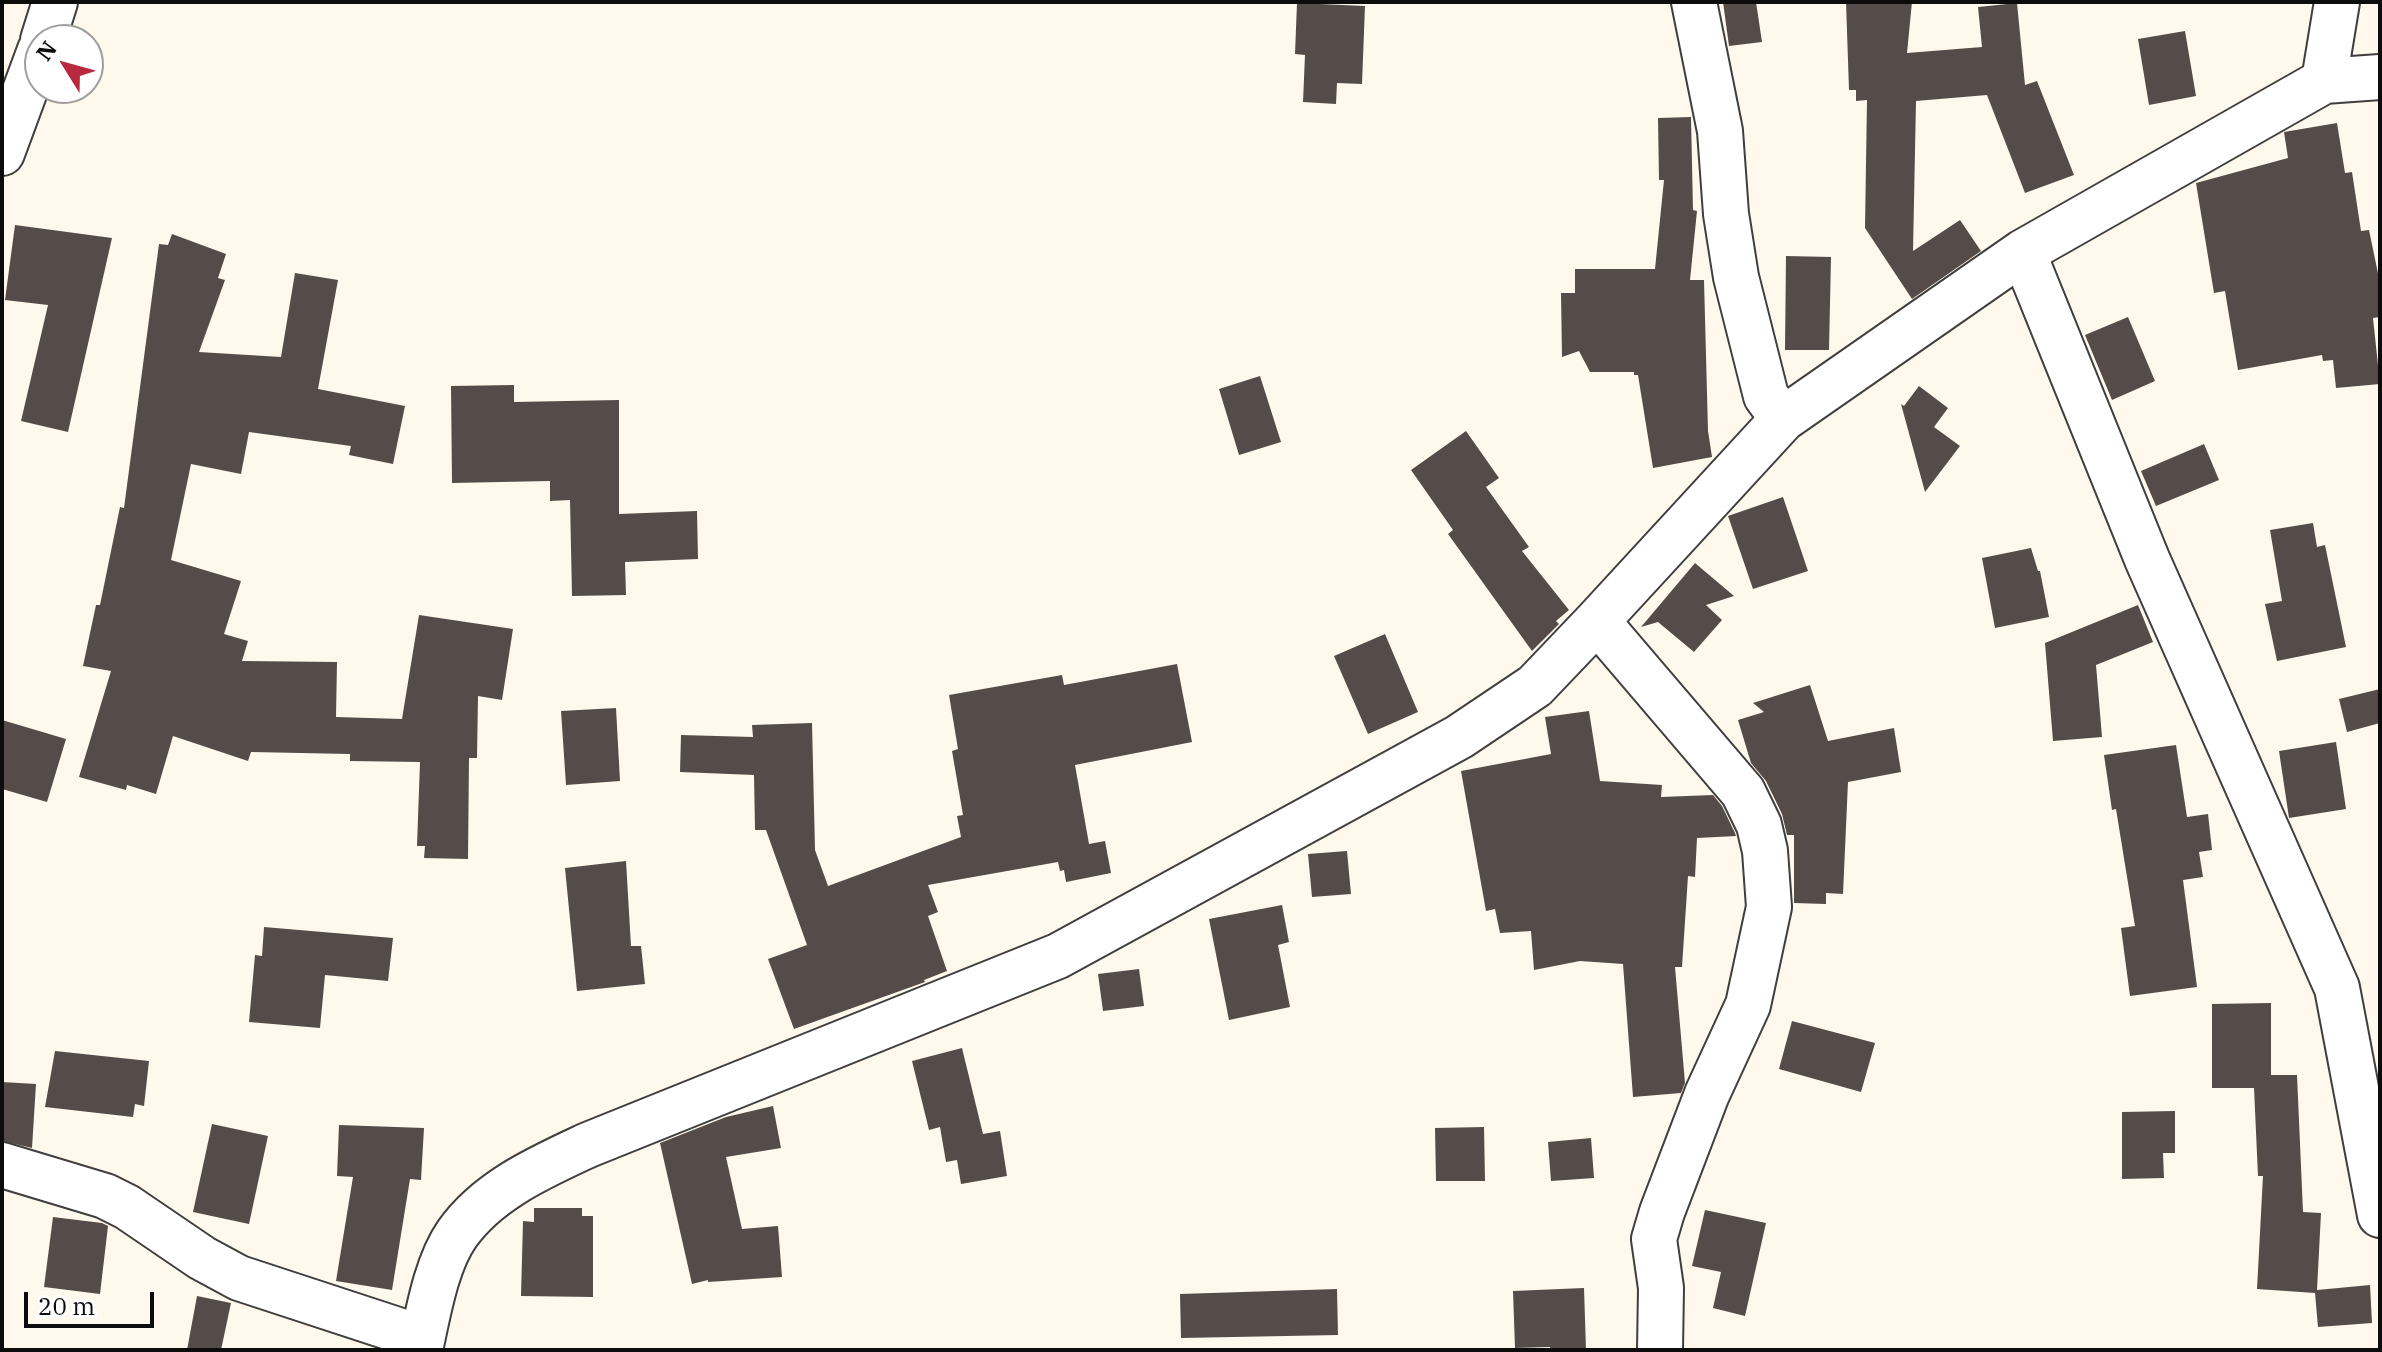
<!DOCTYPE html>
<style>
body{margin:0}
#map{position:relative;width:2382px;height:1352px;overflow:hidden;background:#fef9ec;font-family:"IBM Plex Serif",serif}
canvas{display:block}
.frame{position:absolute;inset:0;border:4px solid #0c0c0c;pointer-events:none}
.north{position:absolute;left:24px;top:24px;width:80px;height:80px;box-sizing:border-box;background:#fff;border:2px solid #9e9e9e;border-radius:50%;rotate:307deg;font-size:22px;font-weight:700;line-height:32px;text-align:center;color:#0c0c0c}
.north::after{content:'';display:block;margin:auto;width:28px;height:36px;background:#b82940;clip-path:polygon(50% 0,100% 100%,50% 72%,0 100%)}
.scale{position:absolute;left:24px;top:1292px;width:130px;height:36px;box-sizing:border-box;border:4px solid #0c0c0c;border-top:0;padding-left:10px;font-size:24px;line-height:28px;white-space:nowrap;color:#0c0c0c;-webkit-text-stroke:6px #fff;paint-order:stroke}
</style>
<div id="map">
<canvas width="2382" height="1352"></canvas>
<div class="frame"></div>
<div class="north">N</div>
<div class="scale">20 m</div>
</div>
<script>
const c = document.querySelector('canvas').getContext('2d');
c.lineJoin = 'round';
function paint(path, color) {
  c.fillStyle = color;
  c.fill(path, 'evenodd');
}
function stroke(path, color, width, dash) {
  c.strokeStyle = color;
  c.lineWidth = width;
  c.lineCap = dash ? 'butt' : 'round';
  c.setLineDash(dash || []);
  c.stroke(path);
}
paint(new Path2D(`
 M 1723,2 L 1756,2 L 1762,42 L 1729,46 Z
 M 1846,2 L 1912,2 L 1907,53 L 1982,47 L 1978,7 L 2017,3 L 2025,85 L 2037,81 L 2074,175 L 2025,193 L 1987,95 L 1916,101 L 1913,251 L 1960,220 L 1981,251 L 1912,299 L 1865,228 L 1867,100 L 1856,101 L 1856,90 L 1849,90 Z
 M 1297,3 L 1365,6 L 1362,84 L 1337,83 L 1336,104 L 1303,102 L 1305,55 L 1295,54 Z
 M 2185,31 L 2196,96 L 2149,105 L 2138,39 Z
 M 1691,117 L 1693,210 L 1697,211 L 1690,280 L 1704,280 L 1708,431 L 1712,457 L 1653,468 L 1638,375 L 1634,375 L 1634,372 L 1590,372 L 1579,351 L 1562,357 L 1561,293 L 1575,293 L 1575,269 L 1655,269 L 1664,180 L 1659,180 L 1658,118 Z
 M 2337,123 L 2345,173 L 2352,172 L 2361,231 L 2369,230 L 2380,283 L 2380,317 L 2373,318 L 2380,384 L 2336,388 L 2333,360 L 2323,361 L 2322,355 L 2238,370 L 2225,291 L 2214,293 L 2196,183 L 2288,158 L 2284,132 Z
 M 15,225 L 112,238 L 68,432 L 21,421 L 48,305 L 5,300 Z
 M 172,234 L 226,254 L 218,278 L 225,280 L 199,352 L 281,357 L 295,273 L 338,280 L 318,389 L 405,406 L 393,464 L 349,455 L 351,446 L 249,432 L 241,474 L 191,464 L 171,560 L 241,581 L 224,634 L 248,641 L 242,661 L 337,662 L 336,717 L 402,719 L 419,615 L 513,629 L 502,700 L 478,696 L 477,758 L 469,758 L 468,859 L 424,858 L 425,846 L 417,846 L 420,762 L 350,761 L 350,754 L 251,752 L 248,761 L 173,736 L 156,794 L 127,785 L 126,790 L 79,777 L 111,671 L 83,666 L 96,605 L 100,605 L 120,507 L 124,508 L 159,244 L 168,245 Z
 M 1786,256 L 1831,257 L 1829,350 L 1785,350 Z
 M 2128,317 L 2155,381 L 2112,400 L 2085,335 Z
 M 1260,376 L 1281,442 L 1239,455 L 1219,389 Z
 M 514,385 L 514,402 L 619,400 L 619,514 L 697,511 L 698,559 L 625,562 L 626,595 L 572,596 L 570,500 L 550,501 L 550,481 L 452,483 L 451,386 Z
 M 1919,386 L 1948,408 L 1934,427 L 1960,446 L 1925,492 L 1901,404 L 1904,406 Z
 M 1466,431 L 1499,478 L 1486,487 L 1529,547 L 1522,551 L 1569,610 L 1556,621 L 1559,624 L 1532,651 L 1448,534 L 1453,530 L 1411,470 Z
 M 2204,444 L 2219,480 L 2156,506 L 2141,471 Z
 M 1783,497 L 1808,571 L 1753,589 L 1728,516 Z
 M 2313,523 L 2317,547 L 2325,545 L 2346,647 L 2277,661 L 2265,604 L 2282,601 L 2270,530 Z
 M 2031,548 L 2038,571 L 2040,571 L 2049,617 L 1995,628 L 1982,558 Z
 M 1695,563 L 1734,596 L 1706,605 L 1722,620 L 1694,652 L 1658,622 L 1641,627 Z
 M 2138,605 L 2153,642 L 2096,665 L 2102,737 L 2053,741 L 2045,643 Z
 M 1385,634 L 1418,712 L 1368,734 L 1334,656 Z
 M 1177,664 L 1192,742 L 1075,765 L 1089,844 L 1105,841 L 1111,873 L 1066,882 L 1064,870 L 1060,871 L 1058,862 L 928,885 L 938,912 L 928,916 L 947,971 L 924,980 L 925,982 L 794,1029 L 768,959 L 807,945 L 766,830 L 755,830 L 754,775 L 680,772 L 681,735 L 753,737 L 752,725 L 812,723 L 815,850 L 828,886 L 961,837 L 957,816 L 963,815 L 952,751 L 958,749 L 949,695 L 1062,675 L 1064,685 Z
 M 1810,685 L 1828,741 L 1894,728 L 1901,772 L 1848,782 L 1843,894 L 1826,893 L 1826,904 L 1794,903 L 1794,835 L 1787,835 L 1782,814 L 1766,781 L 1751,763 L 1738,720 L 1764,712 L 1753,703 Z
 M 2380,689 L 2380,723 L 2347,732 L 2339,699 Z
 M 616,708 L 620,781 L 566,785 L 561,711 Z
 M 1589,711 L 1600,781 L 1662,785 L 1661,797 L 1713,795 L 1722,806 L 1735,833 L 1736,836 L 1697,838 L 1695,877 L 1688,876 L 1682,967 L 1675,967 L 1685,1083 L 1681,1093 L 1633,1097 L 1623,964 L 1580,961 L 1534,970 L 1531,931 L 1500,933 L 1495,909 L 1486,911 L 1461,771 L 1551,754 L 1545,717 Z
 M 2,720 L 66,739 L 47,802 L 2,789 Z
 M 2336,742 L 2346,809 L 2289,818 L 2279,751 Z
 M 2176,745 L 2187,817 L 2208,814 L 2212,850 L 2199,852 L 2203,877 L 2183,880 L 2197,987 L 2130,996 L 2121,928 L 2135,926 L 2116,809 L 2112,810 L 2104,755 Z
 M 1347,851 L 1351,894 L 1312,897 L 1308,854 Z
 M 626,861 L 631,946 L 641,946 L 645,984 L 577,991 L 565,868 Z
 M 1282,905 L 1289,942 L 1278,945 L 1290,1007 L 1229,1020 L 1209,919 Z
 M 264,927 L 393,938 L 388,981 L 325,975 L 320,1028 L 249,1022 L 255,955 L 262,956 Z
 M 1139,969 L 1144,1006 L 1103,1011 L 1098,974 Z
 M 2271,1003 L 2271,1075 L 2297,1075 L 2303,1212 L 2321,1213 L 2317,1290 L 2370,1285 L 2372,1323 L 2318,1327 L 2315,1293 L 2257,1289 L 2263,1176 L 2258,1176 L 2254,1088 L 2212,1088 L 2212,1004 Z
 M 1792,1021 L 1875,1043 L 1861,1092 L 1779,1069 Z
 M 962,1048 L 983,1134 L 1000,1131 L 1007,1176 L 961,1184 L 957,1160 L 946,1162 L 940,1127 L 929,1130 L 912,1061 Z
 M 55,1051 L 149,1061 L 144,1106 L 135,1104 L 133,1117 L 45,1107 Z
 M 2,1082 L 36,1084 L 32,1148 L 2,1141 Z
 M 773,1106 L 781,1148 L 726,1157 L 742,1229 L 778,1226 L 782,1277 L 708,1282 L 708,1280 L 692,1284 L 660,1143 L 726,1117 Z
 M 2175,1111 L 2175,1153 L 2163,1153 L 2164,1178 L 2122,1179 L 2122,1112 Z
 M 212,1124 L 268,1136 L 249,1224 L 193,1212 Z
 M 339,1125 L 424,1128 L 421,1180 L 410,1179 L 392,1290 L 336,1281 L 353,1177 L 337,1176 Z
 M 1484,1127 L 1485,1181 L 1436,1181 L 1435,1128 Z
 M 1591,1138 L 1594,1178 L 1551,1181 L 1548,1142 Z
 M 534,1208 L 582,1208 L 582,1216 L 593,1216 L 593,1297 L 521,1296 L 523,1221 L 534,1222 Z
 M 1705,1210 L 1766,1223 L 1745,1316 L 1713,1308 L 1721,1272 L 1692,1266 Z
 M 53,1217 L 102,1223 L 108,1226 L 100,1294 L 44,1287 Z
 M 1584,1288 L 1586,1350 L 1550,1350 L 1550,1347 L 1515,1348 L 1513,1291 Z
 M 1337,1289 L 1338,1335 L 1181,1338 L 1180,1294 Z
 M 197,1296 L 231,1303 L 221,1350 L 187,1350 Z`), '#554c49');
const minor = new Path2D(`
 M 1694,2 L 1720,131 L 1726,214 L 1736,277 L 1766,396 L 1783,419
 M 43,40 L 55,2
 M 2324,81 L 2337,2
 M 2,153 L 40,50
 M 2023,252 L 2147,559 L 2337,988 L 2380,1215
 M 1597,621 L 1743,792 L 1759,825 L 1765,851 L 1769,907 L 1748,1005 L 1707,1094 L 1662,1212 L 1654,1239 L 1661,1288 L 1660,1350
 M 2,1165 L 105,1196 L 127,1207 L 202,1258 L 239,1278 L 422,1338
 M 420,1350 C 428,1314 436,1264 457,1234 C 488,1190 541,1167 588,1145 L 1058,956 L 1459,737 L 1535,686 L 1597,621 L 1783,419 L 2023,252 L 2324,81 L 2380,77`);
stroke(minor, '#3f3f3f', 48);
stroke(minor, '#fff', 44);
</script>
